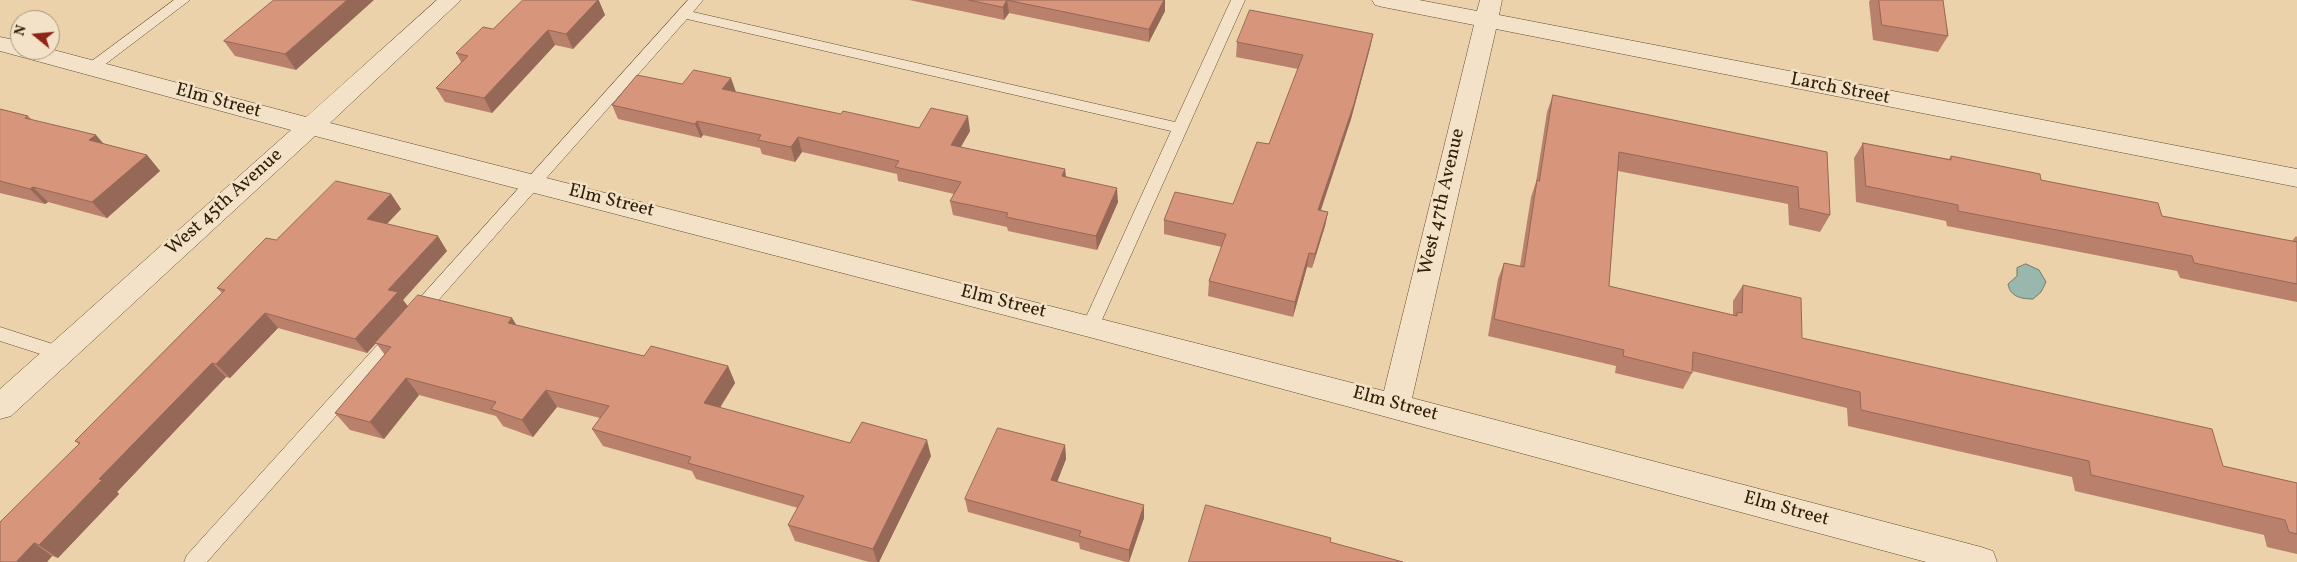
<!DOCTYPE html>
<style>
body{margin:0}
#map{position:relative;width:2297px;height:562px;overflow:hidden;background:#ecd2ab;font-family:Vollkorn,serif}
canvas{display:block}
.north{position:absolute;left:10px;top:10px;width:50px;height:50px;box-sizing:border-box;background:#f3e2c8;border:1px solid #a5947b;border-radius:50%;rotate:287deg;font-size:14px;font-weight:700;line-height:20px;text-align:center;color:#302007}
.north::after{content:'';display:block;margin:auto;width:18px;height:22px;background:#8f2418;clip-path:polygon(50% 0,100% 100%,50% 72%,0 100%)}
</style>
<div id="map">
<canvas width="2297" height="562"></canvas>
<div class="north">N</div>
</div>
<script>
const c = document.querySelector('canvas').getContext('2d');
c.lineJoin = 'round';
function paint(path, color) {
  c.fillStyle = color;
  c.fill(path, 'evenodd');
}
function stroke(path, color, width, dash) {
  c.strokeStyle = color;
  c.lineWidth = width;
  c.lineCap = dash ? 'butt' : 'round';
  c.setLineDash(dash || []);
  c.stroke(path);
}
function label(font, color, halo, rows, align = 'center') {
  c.font = font + ' Vollkorn,serif';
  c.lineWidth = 5;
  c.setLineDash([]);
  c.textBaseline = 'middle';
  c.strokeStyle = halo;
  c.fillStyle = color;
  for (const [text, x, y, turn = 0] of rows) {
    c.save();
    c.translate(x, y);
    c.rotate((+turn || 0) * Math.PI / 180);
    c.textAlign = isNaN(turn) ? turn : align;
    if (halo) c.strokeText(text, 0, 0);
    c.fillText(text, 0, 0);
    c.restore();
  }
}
const water = new Path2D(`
 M 2026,264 L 2039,270 L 2046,282 L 2041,292 L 2033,299 C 2022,299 2010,297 2008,284 L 2017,276 L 2017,268 Z`);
paint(water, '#99b7ac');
stroke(water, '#6f7b6a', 1);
const lane = new Path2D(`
 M 174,0 L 190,0 L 95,72 L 85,72 L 82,69 L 85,66 Z
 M 688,0 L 703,0 L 693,12 L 1175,122 L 1231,0 L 1245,0 L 1097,331 L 1091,333 L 1085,331 L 1082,326 L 1171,131 L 687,19 L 420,321 L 414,323 L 408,321 L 405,316 L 408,311 Z
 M 0,327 L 65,348 L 68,353 L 65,358 L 59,360 L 0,341 Z
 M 397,328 L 403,330 L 406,335 L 403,340 L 207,562 L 184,562 L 187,555 L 391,330 Z`);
const street = new Path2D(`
 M 437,0 L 461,0 L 330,123 L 1384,391 L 1474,25 L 1383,7 L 1375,5 L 1372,0 L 1419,0 L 1477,11 L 1480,0 L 1502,0 L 1499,15 L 2297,169 L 2297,187 L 1496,29 L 1412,398 L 1981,547 L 1993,551 L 1997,562 L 1926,562 L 1089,337 L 315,136 L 11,416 L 0,419 L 0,389 L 291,130 L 0,51 L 0,37 L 20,41 L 20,50 L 50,49 L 306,117 Z`);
stroke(lane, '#5f4c30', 1);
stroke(street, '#5f4c30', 1);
paint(lane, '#f3e2c8');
paint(street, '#f3e2c8');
paint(new Path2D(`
 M 274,0 L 296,70 L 235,56 L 224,41 Z
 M 523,0 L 599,0 L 599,1 L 605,15 L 573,49 L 555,45 L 492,113 L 445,102 L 436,88 L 461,62 L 456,53 L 493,29 Z
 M 909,0 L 1165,0 L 1165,11 L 1149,42 L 1009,13 L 1004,20 Z
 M 1870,0 L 1943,0 L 1948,36 L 1938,52 L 1873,40 L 1869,2 Z
 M 1373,34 L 1370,48 L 1351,119 L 1321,210 L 1328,212 L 1325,226 L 1312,268 L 1307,267 L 1293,317 L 1208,296 L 1209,281 L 1222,247 L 1164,234 L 1164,220 L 1233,204 L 1269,144 L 1298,69 L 1236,57 L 1237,42 Z
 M 736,92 L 841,114 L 919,128 L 970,131 L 961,147 L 1065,169 L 1066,176 L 1118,202 L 1097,250 L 1008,231 L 1007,227 L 953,215 L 950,201 L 954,194 L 898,181 L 897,174 L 802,152 L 795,162 L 762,154 L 760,148 L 703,135 L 701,138 L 618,119 L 612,105 Z
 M 1553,95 L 1827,152 L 1830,215 L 1820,232 L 1789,225 L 1788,204 L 1618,171 L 1609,286 L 1733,315 L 1733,301 L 1743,285 L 1802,338 L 2223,466 L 2297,483 L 2297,554 L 2267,547 L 2264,535 L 2075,491 L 2072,477 L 1848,426 L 1847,408 L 1692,371 L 1692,373 L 1683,389 L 1615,373 L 1616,366 L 1488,336 L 1498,279 L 1504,263 L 1520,266 L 1531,197 L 1536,182 L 1547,112 Z
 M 0,109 L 28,116 L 32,120 L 96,135 L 104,144 L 147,155 L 160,171 L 107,218 L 48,202 L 45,204 L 0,193 Z
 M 1863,143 L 1949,159 L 1951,156 L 2041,180 L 2162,216 L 2292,241 L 2296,236 L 2297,237 L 2297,302 L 2180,278 L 2177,271 L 1947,226 L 1946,221 L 1856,202 L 1854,158 Z
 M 391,194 L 401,209 L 387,224 L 447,251 L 403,300 L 408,306 L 512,318 L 516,325 L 644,356 L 728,366 L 735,383 L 720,408 L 850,443 L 931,456 L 879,562 L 869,562 L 795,541 L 788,525 L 798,508 L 696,479 L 692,471 L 603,446 L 592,429 L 600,418 L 557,407 L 533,437 L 503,426 L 496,416 L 419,395 L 384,439 L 350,430 L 335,413 L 385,355 L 376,343 L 367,353 L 278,328 L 230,378 L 226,377 L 117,492 L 119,494 L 58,558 L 52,556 L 47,562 L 0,562 L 79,444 L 75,441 L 222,293 L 217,288 L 276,240 Z
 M 1065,445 L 1066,459 L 1057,481 L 1144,518 L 1129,562 L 1126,562 L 1080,549 L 1079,543 L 968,512 L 965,499 Z`), '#b9806b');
paint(new Path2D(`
 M 347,0 L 374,0 L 296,70 L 285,54 Z
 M 584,0 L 599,0 L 599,1 L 605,15 L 573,49 L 566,34 Z
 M 1007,0 L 1009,13 L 1004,20 L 1003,7 Z
 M 1164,0 L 1165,0 L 1165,11 L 1149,42 L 1149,29 Z
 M 548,30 L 555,45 L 492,113 L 484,98 Z
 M 1373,34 L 1370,48 L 1351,119 L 1316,224 L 1318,210 Z
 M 731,78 L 736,92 L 722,89 Z
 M 968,116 L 970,131 L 953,160 L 951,145 Z
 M 697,121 L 703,135 L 701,138 L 695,124 Z
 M 96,135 L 109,151 L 89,140 Z
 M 798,137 L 802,152 L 795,162 L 791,147 Z
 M 147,155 L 160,171 L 107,218 L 92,202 Z
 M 1065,169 L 1066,183 L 1062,176 Z
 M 33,187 L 48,202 L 45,204 L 30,189 Z
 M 1117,188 L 1118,202 L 1097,250 L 1096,236 Z
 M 391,194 L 401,209 L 377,234 L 367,219 Z
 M 1328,212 L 1325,226 L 1312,268 L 1315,254 Z
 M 438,236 L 447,251 L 403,300 L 408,307 L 367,353 L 355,339 L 388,290 Z
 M 1309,253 L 1307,267 L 1293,317 L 1295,302 Z
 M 265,313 L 278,328 L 230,378 L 216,364 Z
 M 512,318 L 523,336 L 508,323 Z
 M 212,363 L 226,377 L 117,492 L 119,494 L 58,558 L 39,545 L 99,479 Z
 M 728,366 L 735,383 L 712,420 L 704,403 Z
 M 406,378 L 419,395 L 384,439 L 370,422 Z
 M 546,390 L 557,407 L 533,437 L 522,420 Z
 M 927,440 L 931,456 L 879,562 L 877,562 L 873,549 Z
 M 1065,445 L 1066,459 L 1053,493 L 1051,480 Z
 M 1144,505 L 1144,518 L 1129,562 L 1129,550 Z
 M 34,543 L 52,556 L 47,562 L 16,562 Z`), '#966857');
const building = new Path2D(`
 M 274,0 L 347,0 L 285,54 L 224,41 Z
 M 523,0 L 598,0 L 566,34 L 548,30 L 484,98 L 436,88 L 468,56 L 456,53 L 483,27 L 493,29 Z
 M 969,0 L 1007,0 L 1003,7 Z
 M 1007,0 L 1164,0 L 1149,29 Z
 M 1879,0 L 1943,0 L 1948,36 L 1882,25 Z
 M 1250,10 L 1373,34 L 1354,104 L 1318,210 L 1328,212 L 1315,254 L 1309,253 L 1295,302 L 1209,281 L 1226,234 L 1164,220 L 1175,192 L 1233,204 L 1257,142 L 1269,144 L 1303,55 L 1237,42 Z
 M 694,70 L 731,78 L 722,89 L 841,114 L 843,111 L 919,128 L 931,108 L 968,116 L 951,145 L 1065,169 L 1062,176 L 1117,188 L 1096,236 L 1006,217 L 1008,213 L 950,201 L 961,182 L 895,167 L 899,161 L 798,137 L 791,147 L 758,140 L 761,135 L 697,121 L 695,124 L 612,105 L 637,75 L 682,84 Z
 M 1553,95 L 1827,152 L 1830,215 L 1799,208 L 1798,187 L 1619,152 L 1609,286 L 1737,316 L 1737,312 L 1742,313 L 1743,285 L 1801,298 L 1802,338 L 2212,429 L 2223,466 L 2297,483 L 2297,534 L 2289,532 L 2285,520 L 2091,475 L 2089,461 L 1861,410 L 1860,392 L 1693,352 L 1692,373 L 1623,356 L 1624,350 L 1494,319 L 1504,263 L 1524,267 L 1537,180 L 1539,181 Z
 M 0,109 L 28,116 L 25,118 L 96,135 L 89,140 L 147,155 L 92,202 L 33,187 L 30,189 L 0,181 Z
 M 1863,143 L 1951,160 L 1951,156 L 2040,174 L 2041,180 L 2158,203 L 2162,216 L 2297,242 L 2297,284 L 2194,263 L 2192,256 L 1958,211 L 1958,205 L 1866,186 Z
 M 336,181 L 391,194 L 367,219 L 438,236 L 388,290 L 398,292 L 355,339 L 265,313 L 216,364 L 212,363 L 99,479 L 102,480 L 39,545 L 34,543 L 16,562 L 0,562 L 0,522 L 80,443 L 75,441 L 225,290 L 217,288 L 266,238 L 276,240 Z
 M 418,295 L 512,318 L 508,323 L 644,356 L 651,346 L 728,366 L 704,403 L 850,443 L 862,422 L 927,440 L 873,549 L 788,525 L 804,496 L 688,463 L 691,457 L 592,429 L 609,406 L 546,390 L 522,420 L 491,409 L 496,402 L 406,378 L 370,422 L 335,413 L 391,347 L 375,343 Z
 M 998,428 L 1065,445 L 1051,480 L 1144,505 L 1129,550 L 1079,536 L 1081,531 L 965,499 Z
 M 1206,505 L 1331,538 L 1330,542 L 1403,562 L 1189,562 Z`);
paint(building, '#d7957c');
stroke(building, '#966857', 1);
label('19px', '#302007', '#f3e2c8', [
 ["Larch Street",1840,90,11],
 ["Elm Street",218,102,15],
 ["Elm Street",611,202,14],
 ["West 47th Avenue",1443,202,-77],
 ["West 45th Avenue",225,203,-42],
 ["Elm Street",1003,303,14],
 ["Elm Street",1395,405,15],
 ["Elm Street",1786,510,15]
]);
</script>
